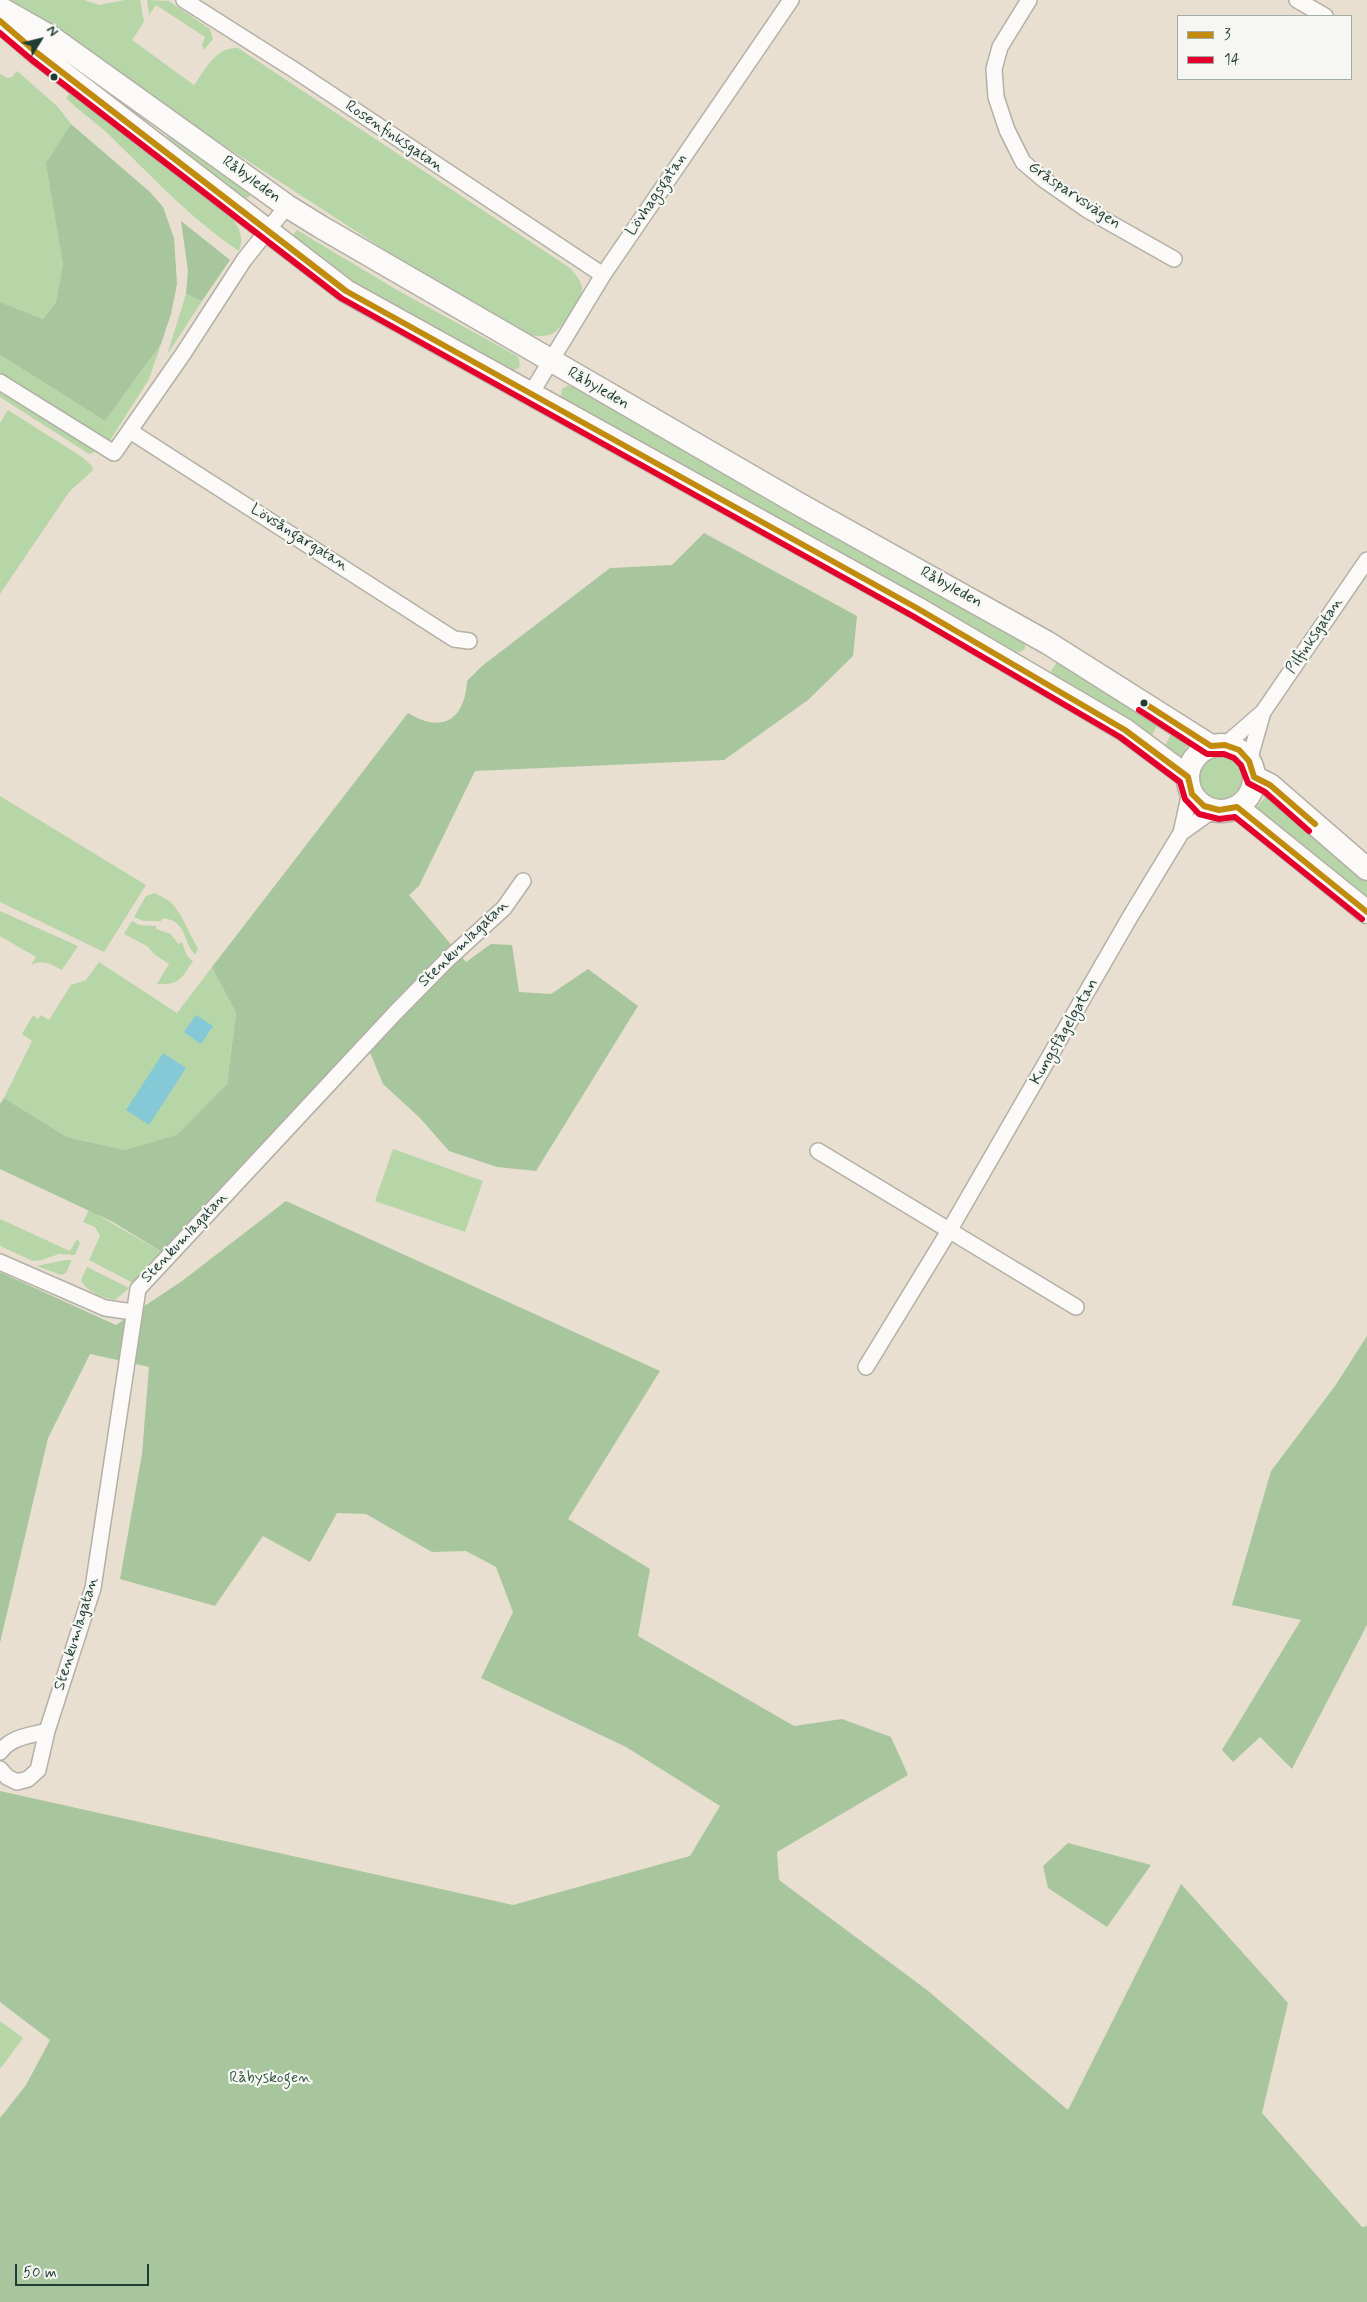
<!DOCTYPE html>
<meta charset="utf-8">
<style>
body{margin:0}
#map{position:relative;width:1367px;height:2302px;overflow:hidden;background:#e8dfd0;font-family:Mynerve,sans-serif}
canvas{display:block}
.legend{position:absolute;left:1177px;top:15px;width:175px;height:65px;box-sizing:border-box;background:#f6f6f2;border:1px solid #a0aca6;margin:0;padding:6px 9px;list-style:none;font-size:15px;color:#1f3d34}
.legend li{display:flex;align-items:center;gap:10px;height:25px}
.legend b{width:25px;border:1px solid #a0aca6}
.north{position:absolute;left:15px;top:15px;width:50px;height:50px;-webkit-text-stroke:4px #f6f6f2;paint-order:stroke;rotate:54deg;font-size:14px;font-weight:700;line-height:20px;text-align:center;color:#1f3d34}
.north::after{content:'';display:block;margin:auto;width:18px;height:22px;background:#1f3d34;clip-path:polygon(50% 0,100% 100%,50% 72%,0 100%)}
.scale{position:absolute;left:15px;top:2264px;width:134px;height:22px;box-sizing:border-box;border:2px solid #1f3d34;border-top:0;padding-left:6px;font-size:15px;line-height:18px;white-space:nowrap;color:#1f3d34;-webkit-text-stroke:4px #f6f6f2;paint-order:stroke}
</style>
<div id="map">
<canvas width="1367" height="2302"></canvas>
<ul class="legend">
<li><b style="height:6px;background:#c18c0d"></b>3</li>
<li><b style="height:6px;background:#e4002b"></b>14</li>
</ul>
<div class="north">N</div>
<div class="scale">50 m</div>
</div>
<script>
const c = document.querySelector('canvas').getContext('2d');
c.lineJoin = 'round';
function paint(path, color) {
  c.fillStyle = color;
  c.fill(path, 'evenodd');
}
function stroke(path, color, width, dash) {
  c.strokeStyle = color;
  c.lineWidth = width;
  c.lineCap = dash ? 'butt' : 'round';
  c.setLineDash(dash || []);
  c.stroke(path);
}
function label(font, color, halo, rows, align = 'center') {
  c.font = font + ' Mynerve,sans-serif';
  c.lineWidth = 4.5;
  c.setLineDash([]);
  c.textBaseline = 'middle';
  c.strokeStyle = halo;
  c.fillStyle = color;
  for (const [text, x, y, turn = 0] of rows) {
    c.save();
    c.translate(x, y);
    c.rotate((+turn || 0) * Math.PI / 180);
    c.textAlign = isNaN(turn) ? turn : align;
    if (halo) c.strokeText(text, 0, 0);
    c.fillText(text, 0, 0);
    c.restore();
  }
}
paint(new Path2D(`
 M 0,0 L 84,0 L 99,5 L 125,0 L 140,0 L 144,22 L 132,40 L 194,85 C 206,69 216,46 238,48 L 570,268 C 575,274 581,280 582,288 C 583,299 562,329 552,334 C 545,337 536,336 528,335 L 382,248 Z
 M 147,0 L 169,1 L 210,29 L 213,39 L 204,50 L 202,45 L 205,37 L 156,5 L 149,15 Z
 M 17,71 L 58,107 L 71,124 L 47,163 L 63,264 L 56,302 L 43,319 L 0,302 L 0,74 L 7,78 L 12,77 Z
 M 70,93 L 125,132 L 231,217 C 240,228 244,237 239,251 C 187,216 152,176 107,133 C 94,121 79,111 66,98 Z
 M 169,134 L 251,190 L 250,196 L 245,199 L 240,198 L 167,137 Z
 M 297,230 L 397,290 L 517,356 L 520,362 L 519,368 L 508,372 L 332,271 L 292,236 Z
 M 186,294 L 202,301 L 169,352 L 168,352 Z
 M 161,344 L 149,379 L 109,442 L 0,374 L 0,355 L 105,421 Z
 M 567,386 L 572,386 L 793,508 L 1025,643 L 1025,649 L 1020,652 L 1014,653 L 888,581 L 823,541 L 789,526 L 564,402 L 561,395 L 562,389 Z
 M 0,389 L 93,449 L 95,452 L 89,454 L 0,397 Z
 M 8,410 L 82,457 L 93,467 L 92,471 L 69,492 L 0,594 L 0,423 Z
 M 1057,662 L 1063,662 L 1159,722 L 1151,737 L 1054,677 L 1051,671 Z
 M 1173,730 L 1190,741 L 1181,756 L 1165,746 Z
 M1197 778a24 24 0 1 1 48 0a24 24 0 1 1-48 0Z
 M 0,796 L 146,885 L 104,952 L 0,902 Z
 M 1266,796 L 1341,855 L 1367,878 L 1367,902 L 1254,811 Z
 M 155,893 L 171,902 L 180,914 L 198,949 L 195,955 C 182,940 188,922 163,918 L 161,921 L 143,921 L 134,917 L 146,896 Z
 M 0,911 L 78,946 L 62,970 C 50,964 44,959 31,965 L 36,957 L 0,936 Z
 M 133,921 L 139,925 L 156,926 L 156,929 L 171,934 L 178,944 L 182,942 L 187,956 L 193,961 C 181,979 180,985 157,984 L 169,964 L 154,954 L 147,946 L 124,934 L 131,922 Z
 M 99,962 L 177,1013 L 212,967 L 236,1013 L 227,1084 L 177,1136 L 125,1150 L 67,1137 L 4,1098 L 32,1041 L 22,1034 L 33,1015 L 38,1019 L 41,1015 L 49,1020 L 71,985 L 86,980 Z
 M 393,1149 L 483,1181 L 465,1232 L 375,1201 Z
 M 89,1210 L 167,1255 L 133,1283 L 89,1260 L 100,1236 L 95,1227 L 83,1222 Z
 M 0,1219 L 70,1251 L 77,1239 L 80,1243 L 75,1255 L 59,1254 L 42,1260 L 33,1261 L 0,1246 Z
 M 65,1260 L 72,1260 L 66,1273 L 61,1275 L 37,1266 Z
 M 87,1267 L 129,1288 L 115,1300 C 103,1298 86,1291 81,1280 Z
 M 0,2021 L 23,2038 L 0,2069 Z`), '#b6d6a8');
paint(new Path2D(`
 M 71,124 L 150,192 L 163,207 L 174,238 L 177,284 L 171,314 L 161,344 L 105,421 L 0,355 L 0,302 L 43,319 L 56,302 L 63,264 L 46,163 Z
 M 181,221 L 230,260 L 202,301 L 186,294 L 188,271 Z
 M 704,533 L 857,616 L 853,656 L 808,700 L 724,760 L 475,771 L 419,886 L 409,895 L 466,962 L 491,944 L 512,945 L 519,992 L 551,994 L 588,969 L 638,1006 L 536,1171 L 497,1167 L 449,1151 L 419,1117 L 383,1084 L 364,1038 L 167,1255 L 113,1222 L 0,1169 L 0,1104 L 4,1098 L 67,1137 L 125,1150 L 177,1135 L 227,1084 L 236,1013 L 212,967 L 408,713 C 442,734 465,720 467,681 L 482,666 L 610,568 L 672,565 Z
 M 286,1201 L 660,1371 L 568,1519 L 650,1569 L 638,1636 L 794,1726 L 842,1719 L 891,1737 L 908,1775 L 777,1852 L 779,1880 L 927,1990 L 1068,2110 L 1181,1884 L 1288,2003 L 1262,2113 L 1362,2227 L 1367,2226 L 1367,2302 L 0,2302 L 0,2118 L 26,2085 L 50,2040 L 0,2002 L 0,1791 L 513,1905 L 690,1856 L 720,1806 L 626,1747 L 481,1678 L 513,1612 L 496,1567 L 466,1551 L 432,1552 L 366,1514 L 337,1513 L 310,1562 L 263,1536 L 215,1606 L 120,1579 L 142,1454 L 149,1367 L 90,1354 L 48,1438 L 0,1643 L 0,1272 L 116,1325 L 182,1281 Z
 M 1367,1336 L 1367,1625 L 1292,1769 L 1260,1737 L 1233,1762 L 1222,1750 L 1301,1620 L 1232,1605 L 1271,1471 L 1335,1386 Z
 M 1068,1843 L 1151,1865 L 1107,1927 L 1048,1888 L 1043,1866 Z`), '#a7c69d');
paint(new Path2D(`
 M 196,1015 L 213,1026 L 201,1044 L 184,1032 Z
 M 163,1053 L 186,1068 L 149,1125 L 126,1110 Z`), '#84c9d5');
const street = new Path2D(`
 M 184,0 L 296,71 L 603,275
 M 1029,0 L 1000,47 L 994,69 L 996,97 L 1007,130 L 1023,162 L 1043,179 L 1089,211 L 1174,259
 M 1297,0 L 1325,16
 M 0,382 L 114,453 L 183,354 L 244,260 L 287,206
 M 530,395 L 603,275 L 791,0
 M 130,431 L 454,639 L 469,641
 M 1225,745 L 1263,712 L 1367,560
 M 1249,761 L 1263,712
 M 1181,833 L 1212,811
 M 818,1151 L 1076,1307
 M 0,1262 L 105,1308 L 133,1312
 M 866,1367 L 949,1231 L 1130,917 L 1181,833 L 1190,792
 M 0,1752 C 12,1736 30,1736 47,1731
 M 0,1769 L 7,1777 L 17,1782 L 28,1779 L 38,1770 L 47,1731 L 93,1588 L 138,1289 L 395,1013 L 446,961 L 504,908 L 523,881`);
const secondary = new Path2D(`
 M 0,8 L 51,37 L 287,206 L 321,227 L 797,503 L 1048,643 L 1211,746
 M 0,21 L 37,53 L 346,291 L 915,607 L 1125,730 L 1188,777
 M1188 778a33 33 0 1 1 66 0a33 33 0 1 1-66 0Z
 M 1254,777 L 1270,785 L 1367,869
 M 1237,807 L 1367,912`);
stroke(street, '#b3b0a6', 18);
stroke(secondary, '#b3b0a6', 25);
stroke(street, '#fcfaf8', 15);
stroke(secondary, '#fcfaf8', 22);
stroke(new Path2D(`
 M 0,21 L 37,53 L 346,291 L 915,607 L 1125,730 L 1188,777 L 1192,794 L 1204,806 L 1219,810 L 1237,807 L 1367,912
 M 1144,703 L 1211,746 L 1225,745 L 1239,750 L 1249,761 L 1254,777 L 1270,785 L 1315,824`), '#c18c0d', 6);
stroke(new Path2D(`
 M 0,33 L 32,60 L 341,298 L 911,615 L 1120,737 L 1180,782 L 1185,799 L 1199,814 L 1219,819 L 1235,817 L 1362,919
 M 1139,710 L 1207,754 L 1224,754 L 1234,758 L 1241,765 L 1248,783 L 1265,792 L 1309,831`), '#e4002b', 6);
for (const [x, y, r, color] of [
 [54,77,4.5,"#1f3d34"],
 [1144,703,4.5,"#1f3d34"]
]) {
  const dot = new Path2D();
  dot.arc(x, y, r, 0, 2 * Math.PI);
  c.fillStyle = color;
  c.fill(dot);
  stroke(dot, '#f6f6f2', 2);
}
label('16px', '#1f3d34', '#f6f6f2', [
 ["Rosenfinksgatan",394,137,34],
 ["Råbyleden",251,180,36],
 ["Lövhagsgatan",657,195,-56],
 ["Gråsparvsvägen",1074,196,34],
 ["Råbyleden",598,389,30],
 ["Lövsångargatan",299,538,32],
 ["Råbyleden",951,588,29],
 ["Pilfinksgatan",1315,636,-56],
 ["Stenkumlagatan",464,944,-44],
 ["Kungsfågelgatan",1065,1032,-60],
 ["Stenkumlagatan",185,1238,-47],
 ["Stenkumlagatan",77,1634,-73]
]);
label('16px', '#355a45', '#f6f6f2', [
 ["Råbyskogen",270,2079]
]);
</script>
